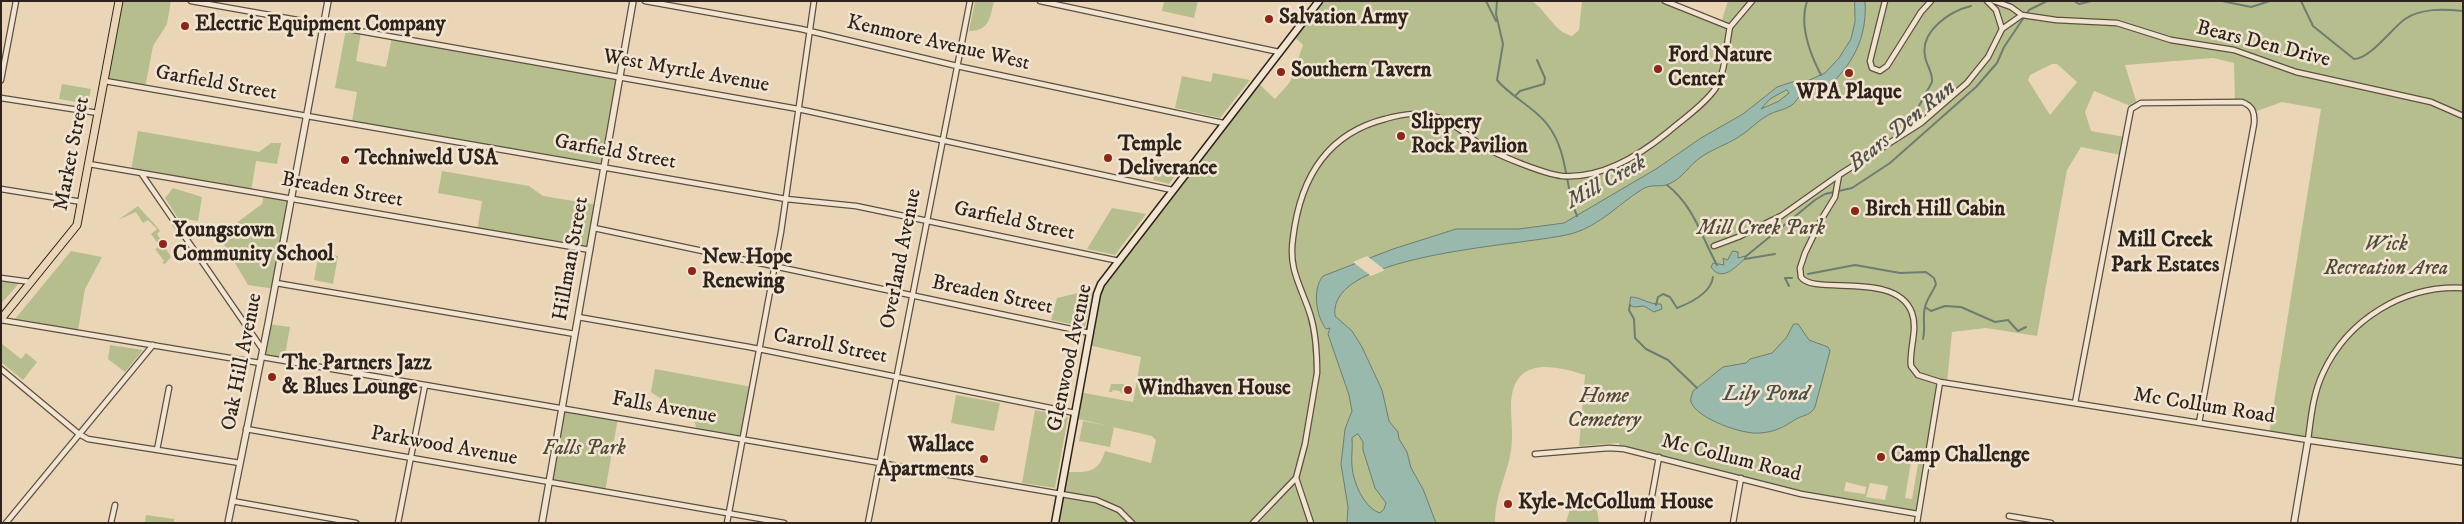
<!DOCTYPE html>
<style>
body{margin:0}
#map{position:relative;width:2464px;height:524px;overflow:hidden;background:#ead6b6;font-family:"IM FELL DW Pica",serif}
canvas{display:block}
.frame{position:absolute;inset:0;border:2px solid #2e231c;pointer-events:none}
</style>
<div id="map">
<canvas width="2464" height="524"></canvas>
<div class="frame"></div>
</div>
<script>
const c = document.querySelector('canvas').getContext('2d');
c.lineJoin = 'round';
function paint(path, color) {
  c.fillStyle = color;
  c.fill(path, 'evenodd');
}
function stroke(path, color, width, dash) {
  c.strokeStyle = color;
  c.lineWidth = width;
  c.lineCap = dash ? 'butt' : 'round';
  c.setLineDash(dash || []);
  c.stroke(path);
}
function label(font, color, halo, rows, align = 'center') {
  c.font = font + ' "IM FELL DW Pica",serif';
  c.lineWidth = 5;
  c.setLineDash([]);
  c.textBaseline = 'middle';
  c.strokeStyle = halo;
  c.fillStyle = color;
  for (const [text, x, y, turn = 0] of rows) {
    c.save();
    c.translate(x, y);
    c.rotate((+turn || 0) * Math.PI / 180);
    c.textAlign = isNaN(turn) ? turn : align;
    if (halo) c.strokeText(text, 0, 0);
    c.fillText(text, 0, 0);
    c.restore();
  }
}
paint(new Path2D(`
 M 119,1 L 171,1 L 167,24 L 153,46 L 145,88 L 105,81 Z
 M 975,1 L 994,1 C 990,18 989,31 969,31 Z
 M 1164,1 L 1198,1 L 1194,18 L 1162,11 Z
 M 1319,1 L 1532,1 C 1547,11 1554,32 1572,36 L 1579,30 L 1582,1 L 1665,1 L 1721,23 L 1728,1 L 2463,1 L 2463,462 L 2269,434 L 2321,109 L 2282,102 L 2254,112 L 2252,109 L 2235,101 L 2234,63 L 2213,58 L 2125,65 L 2137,104 L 2133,107 L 2094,91 L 2085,112 L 2091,131 L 2125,137 L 2121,155 L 2081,147 L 2067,170 L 2037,336 L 1986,328 L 1952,332 L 1947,383 L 1941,382 L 1918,514 L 1801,494 L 1619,448 L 1619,443 L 1579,446 L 1585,375 C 1551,364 1512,357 1511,406 C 1511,422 1514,439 1510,456 C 1505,480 1495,497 1495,523 L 1055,523 L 1064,472 C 1086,472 1098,475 1105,451 L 1151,463 L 1156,440 L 1152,436 L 1074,418 L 1079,392 L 1133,402 L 1141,357 L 1088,345 L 1097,294 L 1256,81 L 1275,99 L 1290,82 L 1303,45 L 1292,35 ZM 2052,64 L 2057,64 L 2077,82 L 2050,115 L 2028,80 L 2030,75 ZM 1911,462 L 1918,464 L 1912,499 L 1905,498 ZM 1846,482 L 1866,487 L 1865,494 L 1844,491 ZM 1870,483 L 1888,486 L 1885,500 L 1866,497 Z
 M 346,29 L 361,32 L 356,61 L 386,67 L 392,37 L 620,77 L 605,162 L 597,163 L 352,121 L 357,92 L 335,88 Z
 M 1213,73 L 1250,80 L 1220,118 L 1175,108 L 1182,76 L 1211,82 Z
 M 62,84 L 91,89 L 88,104 L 59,99 Z
 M 138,131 L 259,152 L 271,143 L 281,143 L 277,164 L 256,161 L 251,192 L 131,171 Z
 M 1157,160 L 1183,166 L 1169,184 L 1153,180 Z
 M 442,171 L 529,186 L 543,196 L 598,205 L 590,250 L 477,231 L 482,201 L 438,193 Z
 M 173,188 L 202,197 L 198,221 L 178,218 L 165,198 Z
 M 264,194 L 291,199 L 275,289 L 248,285 L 219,236 L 262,204 Z
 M 138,206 C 146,216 153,221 160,231 L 157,234 L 163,243 L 159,245 L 151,234 L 157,229 L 148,220 L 143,223 L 136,212 L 118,220 Z
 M 1112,208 L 1146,214 L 1115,255 L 1087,249 Z
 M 163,244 L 171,257 L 165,264 L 162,263 L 164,261 L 155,249 Z
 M 71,251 L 102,257 L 85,289 L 78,330 L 15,319 Z
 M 319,252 L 338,256 L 333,284 L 314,280 Z
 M 1,278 L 21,281 L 1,304 Z
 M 1082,292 L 1092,294 L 1085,327 L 1051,320 L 1057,298 Z
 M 268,324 L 290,327 L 284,361 L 262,357 Z
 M 1,343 L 21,359 L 26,353 L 37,362 L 23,380 L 1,362 Z
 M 110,345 L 143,350 L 125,372 L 108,359 Z
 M 655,369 L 752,387 L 742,439 L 698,432 L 694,421 L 651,392 Z
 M 1111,384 L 1124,384 L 1122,394 L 1120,391 L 1113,390 L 1112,392 L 1109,392 Z
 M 956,395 L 1000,403 L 994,431 L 951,423 Z
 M 562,408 L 618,418 L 605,492 L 549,482 Z
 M 1035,410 L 1068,417 L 1055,488 L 1022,483 Z
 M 1083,421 L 1114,427 L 1110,447 L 1079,441 Z
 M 1579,493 C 1597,493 1597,509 1599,523 L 1566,523 L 1573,497 Z
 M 146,515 L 174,519 L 174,523 L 145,523 Z`), '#b6be8e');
const water = new Path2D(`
 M 1855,1 L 1865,1 C 1867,32 1857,57 1836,79 C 1826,89 1812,88 1802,94 C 1797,97 1796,103 1792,105 C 1785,110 1775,111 1768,115 C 1757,121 1748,132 1737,138 C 1726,145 1712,149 1701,157 C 1689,165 1683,178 1669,184 C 1660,188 1650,183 1641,190 C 1619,204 1600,225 1574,233 C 1532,246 1326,251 1335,316 L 1352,331 L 1362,347 L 1382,390 L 1389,421 L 1398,432 L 1399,439 L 1407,452 L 1411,468 L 1423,489 L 1436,523 L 1347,523 L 1348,507 L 1341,464 L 1345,429 L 1352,411 L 1349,395 L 1328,334 L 1330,328 L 1326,329 C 1316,316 1312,289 1323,276 L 1393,249 L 1456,229 L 1519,229 L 1564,223 L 1656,169 L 1701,138 L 1743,114 L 1777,87 L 1792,82 L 1805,82 L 1825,73 L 1839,58 L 1851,39 L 1855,22 ZM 1787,90 L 1789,93 L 1779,101 L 1761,109 L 1770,99 ZM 1358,434 L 1363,442 L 1363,450 L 1375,488 L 1386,503 L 1384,509 L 1380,513 C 1364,508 1353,482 1352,466 C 1351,457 1353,447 1352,438 Z
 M 1733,251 L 1738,252 L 1738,258 L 1745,256 L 1746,258 C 1735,267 1722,283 1711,267 L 1713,263 L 1724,265 L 1723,258 L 1727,260 Z
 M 1631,297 C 1641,297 1649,305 1661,304 L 1662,309 L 1654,312 L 1644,306 L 1634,307 L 1630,305 Z
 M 1794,324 L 1798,324 L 1809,340 L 1828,347 L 1830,351 L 1815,407 C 1810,416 1803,415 1796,419 C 1784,427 1775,432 1760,433 C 1744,435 1697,419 1691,402 C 1690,398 1692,395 1693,391 L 1723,367 L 1746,363 L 1750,359 L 1772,353 L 1786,338 Z`);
paint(water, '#98b9ab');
stroke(water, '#6e7d72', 1);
paint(new Path2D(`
 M 1367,256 L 1385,270 L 1371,276 L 1353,262 Z`), '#ead6b6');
stroke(new Path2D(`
 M 1486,1 L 1496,21
 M 1497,1 L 1496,14 L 1503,44 L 1497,80 C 1511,97 1533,106 1547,124 C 1569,152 1564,186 1577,216
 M 1807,1 C 1799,25 1810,54 1821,75
 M 2074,1 L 2079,4 L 2091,1
 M 2222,1 L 2251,7 L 2270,1
 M 2301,1 L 2313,26 L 2354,59 C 2370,59 2391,29 2405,19 C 2421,8 2444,9 2463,11
 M 1516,95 L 1520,91 L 1544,84 L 1545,78 L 1537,60
 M 1907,128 L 1932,82 C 1933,72 1926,65 1925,56 C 1920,31 1950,11 1971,6
 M 1667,185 C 1694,206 1701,236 1717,265
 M 1745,257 L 1815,200 L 1825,194 L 1852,188 L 1890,163 L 1976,87 L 1997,63 L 2004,47 L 2029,10 L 2047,1
 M 1745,259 L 1775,254
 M 1808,274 L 1855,265 L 1900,273 L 1926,272 L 1934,278 L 1936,284 C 1933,292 1927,298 1925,307 C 1922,318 1926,328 1923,339
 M 1789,286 L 1785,278 L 1792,278
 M 1630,305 L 1629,310 L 1634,319 L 1635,338 L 1646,349 L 1668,360 L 1697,388
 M 1656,305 L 1658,297 L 1663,294 L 1670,297 L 1677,308 C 1690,303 1711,293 1713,277
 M 1925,307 L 1931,311 L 1945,306 L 1961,307 L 1995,322 L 2008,320 L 2018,331 L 2026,327`), '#6e7d72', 2);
const minor = new Path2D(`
 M 191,1 L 798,109 L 1172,190
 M 645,1 L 801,29 L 957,66 L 1223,123
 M 1040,1 L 1279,52
 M 1665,1 L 1730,27
 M 1885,1 L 1870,61 L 1872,68 L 1880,71 L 1887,66 L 1921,12 L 1931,1
 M 1987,1 L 1996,10 L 2002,29
 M 1994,1 L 2011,7 L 2022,15 L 2056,20 L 2117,23 L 2171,40 L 2234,50 L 2296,72 L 2431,102 L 2463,116
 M 1730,27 L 1752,1
 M 1,80 L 16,1
 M 105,81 L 786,199 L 856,206 L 1119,261
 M 1,98 L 98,113
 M 89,164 L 590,250
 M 141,173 L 263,350
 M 1839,175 L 1835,197 L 1821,220 L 1805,253 L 1800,268 L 1801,277 C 1813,296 1897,270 1912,313 C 1918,330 1909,349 1911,366 L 1918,375 L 1940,382 L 2308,440 C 2311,417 2313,394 2323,373 C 2348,319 2404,285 2463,288
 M 1,189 L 82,202
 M 594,228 L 1090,333
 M 1714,246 L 1738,237 L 1781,216 L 1839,175 L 1921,123 L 1967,83 L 1988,57 L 2002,29 L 2022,15
 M 1,278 L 31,282
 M 276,283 L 575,334
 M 578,317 L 749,347 L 1075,413
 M 1,320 L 260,363
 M 262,357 L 1096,500 L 1119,510 L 1132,523
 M 1,369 L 79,434 L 88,439 L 240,463
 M 2075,403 L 2131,109 L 2141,103 L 2242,102 C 2253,106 2255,113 2254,124 L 2199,423
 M 246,429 L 784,523
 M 157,450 L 169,388
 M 1535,454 L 1609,448 L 1624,449 L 1801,494 L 1918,514
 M 1296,478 L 1311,523
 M 232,501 L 356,523
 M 2009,516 L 2051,523
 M 6,523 L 153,345
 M 111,523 L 115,505
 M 398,523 L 425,385
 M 727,523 L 781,232 L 814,1
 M 868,523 L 970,1
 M 1253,523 L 1296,478 L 1305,444 L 1317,373 C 1317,355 1316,335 1311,317 C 1302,287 1288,271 1293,238 C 1300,179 1326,134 1385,119 C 1406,113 1423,111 1444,120 C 1458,126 1469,137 1481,145 C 1497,155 1544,174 1562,176 C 1601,179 1640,155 1668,132 C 1683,119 1704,105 1715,89 C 1726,72 1726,45 1730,27
 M 1647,523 L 1659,457
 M 1733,523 L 1741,478
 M 1917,523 L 1940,382`);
const tertiary = new Path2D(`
 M 228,523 L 268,324 L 328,1
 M 542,523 L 633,1
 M 2294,523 L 2308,440 L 2463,462`);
const secondary = new Path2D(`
 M 1055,523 L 1097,294 L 1101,284 L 1319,1`);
const primary = new Path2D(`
 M 1,319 L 77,225 L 119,1`);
stroke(minor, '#5d5042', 7);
stroke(tertiary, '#5d5042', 8);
stroke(secondary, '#2e231c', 9);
stroke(primary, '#2e231c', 9);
stroke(minor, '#f1e4d0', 4.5);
stroke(tertiary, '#f1e4d0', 5.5);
stroke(secondary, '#f1e4d0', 6);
stroke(primary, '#ead6b6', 7);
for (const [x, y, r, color] of [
 [1269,19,5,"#8f2418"],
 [185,26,5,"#8f2418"],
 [1658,69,5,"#8f2418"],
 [1281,72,5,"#8f2418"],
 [1849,73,5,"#8f2418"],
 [1401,136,5,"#8f2418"],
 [1108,158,5,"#8f2418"],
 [345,160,5,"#8f2418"],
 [1855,211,5,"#8f2418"],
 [163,244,5,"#8f2418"],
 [692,271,5,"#8f2418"],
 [272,377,5,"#8f2418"],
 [1128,390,5,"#8f2418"],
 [1881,457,5,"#8f2418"],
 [984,459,5,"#8f2418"],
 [1508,504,5,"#8f2418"]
]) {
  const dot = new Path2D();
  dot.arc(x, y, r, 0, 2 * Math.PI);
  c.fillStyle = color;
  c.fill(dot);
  stroke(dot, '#f1e4d0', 2);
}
label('bold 21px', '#2e231c', '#f1e4d0', [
 ["Salvation Army",1279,19],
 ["Electric Equipment Company",195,26],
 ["Ford Nature",1668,57],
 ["Center",1668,81],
 ["Southern Tavern",1291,72],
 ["WPA Plaque",1849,94,"center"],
 ["Slippery",1411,124],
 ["Rock Pavilion",1411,148],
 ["Temple",1118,146],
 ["Deliverance",1118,170],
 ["Techniweld USA",355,160],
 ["Birch Hill Cabin",1865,211],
 ["Youngstown",173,232],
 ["Community School",173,256],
 ["New Hope",702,259],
 ["Renewing",702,283],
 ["The Partners Jazz",282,365],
 ["& Blues Lounge",282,389],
 ["Windhaven House",1138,390],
 ["Wallace",974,447,"right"],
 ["Apartments",974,471,"right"],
 ["Camp Challenge",1891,457],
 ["Kyle-McCollum House",1518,504]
], 'left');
label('21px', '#2e231c', '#f1e4d0', [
 ["Kenmore Avenue West",938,44,13],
 ["Bears Den Drive",2263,45,14],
 ["West Myrtle Avenue",686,72,10],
 ["Garfield Street",216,84,10],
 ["Garfield Street",615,153,10],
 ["Market Street",73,154,-79],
 ["Breaden Street",342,191,10],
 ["Garfield Street",1014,222,12],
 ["Hillman Street",572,259,-80],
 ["Overland Avenue",902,259,-79],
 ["Breaden Street",992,296,12],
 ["Carroll Street",830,347,11],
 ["Glenwood Avenue",1071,358,-78],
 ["Oak Hill Avenue",243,362,-79],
 ["Mc Collum Road",2204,407,9],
 ["Falls Avenue",664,409,10],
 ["Parkwood Avenue",444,447,10],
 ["Mc Collum Road",1731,459,14]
]);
label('italic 21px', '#504a38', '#f1e4d0', [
 ["Mill Creek Park",1761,230],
 ["Wick",2386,246],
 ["Recreation Area",2386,270],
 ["Home",1604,398],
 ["Cemetery",1604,422],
 ["Falls Park",584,450]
]);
label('italic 22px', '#4e5047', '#f1e4d0', [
 ["Bears Den Run",1903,127,-39],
 ["Mill Creek",1607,183,-29],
 ["Lily Pond",1766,395]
]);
label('bold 22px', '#2e231c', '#f1e4d0', [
 ["Mill Creek",2165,241],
 ["Park Estates",2165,266]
]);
</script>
